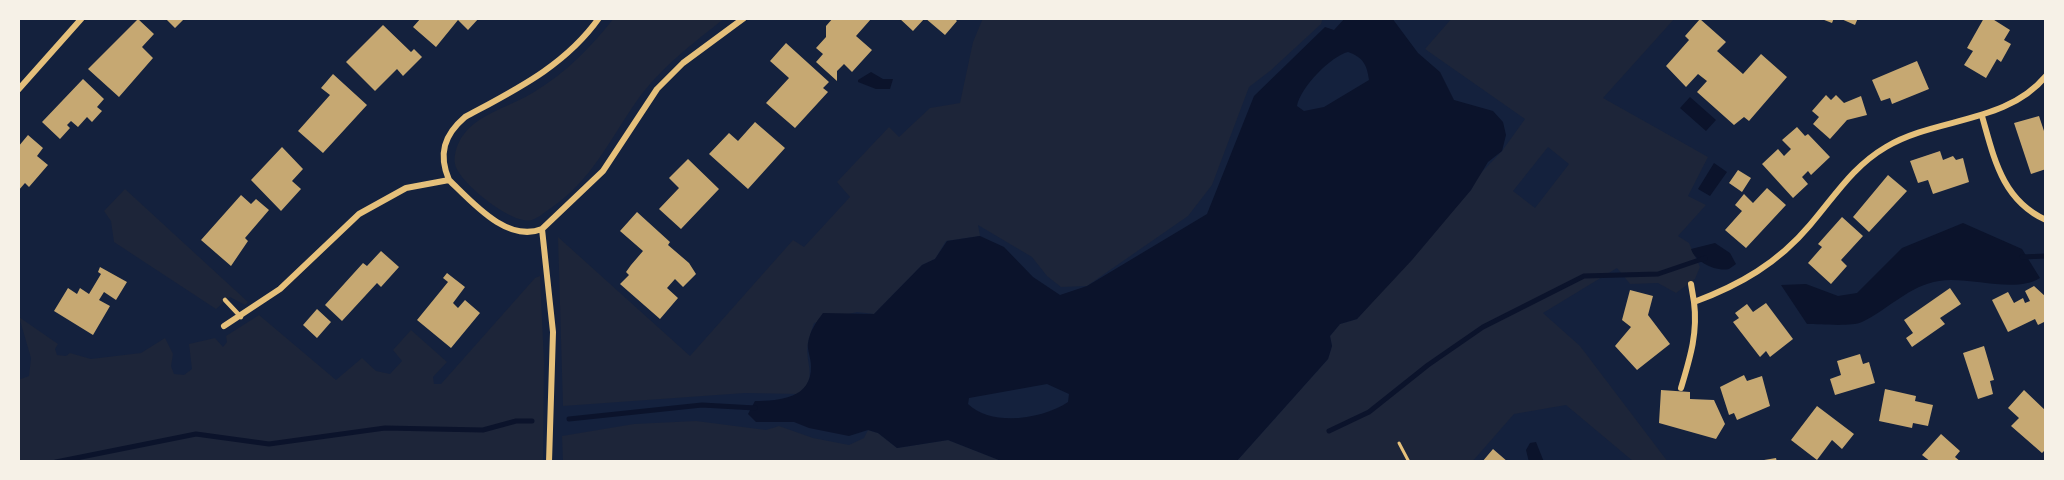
<!DOCTYPE html>
<style>
body{margin:0}
#map{position:relative;width:2064px;height:480px;overflow:hidden;background:#14213d;font-family:Quicksand,sans-serif}
canvas{display:block}
.frame{position:absolute;inset:0;border:20px solid #f6f1e7;pointer-events:none}
</style>
<div id="map">
<canvas width="2064" height="480"></canvas>
<div class="frame"></div>
</div>
<script>
const c = document.querySelector('canvas').getContext('2d');
c.lineJoin = 'round';
function paint(path, color) {
  c.fillStyle = color;
  c.fill(path, 'evenodd');
}
function stroke(path, color, width, dash) {
  c.strokeStyle = color;
  c.lineWidth = width;
  c.lineCap = dash ? 'butt' : 'round';
  c.setLineDash(dash || []);
  c.stroke(path);
}
paint(new Path2D(`
 M 614,18 L 725,18 C 692,44 660,68 636,102 C 609,141 591,181 551,208 C 545,212 538,218 532,220 C 513,226 458,182 455,164 C 453,155 458,141 464,134 C 480,113 512,106 534,92 C 567,72 590,48 614,18 Z
 M 983,18 L 1323,18 L 1321,24 L 1270,71 L 1249,87 L 1212,185 L 1188,216 L 1087,286 L 1061,287 L 1047,276 L 1032,257 L 978,225 L 980,236 L 946,241 L 935,259 L 922,265 L 874,314 L 857,312 L 814,323 C 812,330 809,336 808,343 C 804,363 819,377 799,394 L 745,393 L 563,406 L 558,237 L 690,356 L 793,240 L 804,247 L 850,197 L 837,182 L 889,127 L 899,137 L 930,108 L 960,103 L 973,42 Z
 M 1452,18 L 1675,18 L 1603,98 L 1708,157 L 1688,196 L 1706,205 L 1678,236 L 1689,243 L 1700,267 L 1695,279 L 1676,293 L 1658,283 L 1630,284 L 1617,268 L 1543,313 L 1580,346 L 1668,462 L 1634,462 L 1566,405 L 1514,414 L 1472,462 L 1236,462 L 1328,359 L 1332,346 L 1330,336 L 1340,324 L 1357,319 L 1471,190 L 1477,177 L 1502,151 L 1525,119 L 1425,49 ZM 1548,147 L 1569,164 L 1535,208 L 1513,191 Z
 M 125,189 L 248,302 L 245,305 L 230,297 L 216,309 L 114,242 L 111,221 L 104,211 Z
 M 540,276 L 544,362 L 543,462 L 18,462 L 18,380 L 29,376 L 31,358 L 19,317 L 58,344 L 55,349 L 57,355 L 66,356 L 70,353 L 91,359 L 141,353 L 165,338 L 173,354 L 171,366 L 174,374 L 184,375 L 192,369 L 189,344 L 215,338 L 223,347 L 227,342 L 226,336 L 259,315 L 336,380 L 362,358 L 376,371 L 390,374 L 402,361 L 393,350 L 411,330 L 447,362 L 433,377 L 434,384 L 441,384 L 535,278 Z
 M 696,421 L 766,430 L 779,426 L 813,438 L 849,445 L 864,438 L 868,430 L 878,433 L 897,448 L 948,440 L 1004,462 L 563,462 L 562,436 L 634,424 Z`), '#1d2539');
paint(new Path2D(`
 M 1345,18 L 1392,18 L 1418,53 L 1440,72 L 1454,100 L 1493,111 L 1503,122 L 1506,135 L 1502,151 L 1488,162 L 1471,190 L 1412,260 L 1357,319 L 1340,324 L 1330,336 L 1332,346 L 1328,359 L 1236,462 L 1004,462 L 948,440 L 897,448 L 878,433 L 868,430 L 849,436 L 809,428 L 794,422 L 756,422 L 748,414 L 755,401 C 780,401 812,398 811,366 C 811,358 807,350 808,343 C 810,331 816,322 823,313 L 874,314 L 922,265 L 935,259 L 947,241 L 980,236 L 1004,247 L 1033,277 L 1060,295 L 1087,286 L 1207,214 L 1254,96 L 1325,27 L 1334,30 ZM 1348,52 C 1363,57 1367,65 1369,80 L 1324,107 L 1304,111 L 1297,106 C 1300,88 1331,56 1348,52 ZM 1047,384 L 1069,394 L 1068,402 C 1043,419 992,427 968,404 L 969,398 Z
 M 871,72 L 883,79 L 893,79 L 890,89 L 876,89 L 858,82 L 858,80 Z
 M 1690,97 L 1716,120 L 1706,131 L 1680,108 Z
 M 1714,163 L 1727,172 L 1710,196 L 1698,189 Z
 M 1963,223 L 2022,249 L 2040,278 C 2015,294 1968,276 1939,281 C 1910,285 1889,309 1862,322 C 1851,327 1820,324 1807,324 L 1781,285 L 1806,284 L 1838,296 L 1857,293 L 1902,248 Z
 M 1715,243 L 1730,253 L 1736,264 L 1729,269 C 1716,272 1695,262 1691,249 Z
 M 1536,442 L 1544,462 L 1529,462 L 1526,450 L 1530,443 Z`), '#0b132b');
stroke(new Path2D(`
 M 2022,257 L 2046,256
 M 569,419 L 702,405 L 755,408
 M 1329,431 L 1369,412 L 1428,365 L 1483,327 L 1584,276 L 1658,274 L 1705,258
 M 56,462 L 196,434 L 269,444 L 385,428 L 483,430 L 516,421 L 532,421`), '#0b132b', 5);
paint(new Path2D(`
 M 165,18 L 185,18 L 175,28 Z
 M 421,18 L 423,19 L 479,18 L 468,30 L 458,20 L 436,47 L 413,27 Z
 M 833,18 L 871,19 L 856,36 L 872,50 L 852,72 L 844,64 L 837,71 L 837,81 L 816,62 L 823,54 L 816,48 L 826,37 L 826,26 Z
 M 899,18 L 925,18 L 913,31 Z
 M 925,18 L 954,18 L 957,21 L 945,35 Z
 M 1819,18 L 1834,18 L 1832,23 Z
 M 1839,18 L 1858,18 L 1855,25 Z
 M 1984,18 L 1991,18 L 2010,30 L 2004,40 L 2011,44 L 2001,62 L 1997,59 L 1986,78 L 1964,65 L 1973,51 L 1967,48 Z
 M 138,19 L 154,34 L 142,47 L 153,58 L 119,97 L 88,69 Z
 M 1700,19 L 1726,42 L 1717,51 L 1743,74 L 1761,54 L 1787,77 L 1749,121 L 1744,117 L 1734,125 L 1697,92 L 1707,81 L 1698,74 L 1686,87 L 1666,66 L 1689,40 L 1685,36 Z
 M 383,25 L 411,52 L 414,49 L 422,57 L 403,76 L 397,69 L 375,91 L 346,62 Z
 M 786,43 L 829,82 L 823,88 L 828,92 L 795,128 L 766,103 L 789,78 L 770,61 Z
 M 1917,61 L 1929,89 L 1892,104 L 1890,98 L 1881,101 L 1872,80 Z
 M 333,74 L 367,105 L 323,153 L 298,131 L 330,95 L 321,88 Z
 M 83,79 L 104,99 L 97,107 L 102,111 L 92,122 L 87,117 L 78,127 L 71,121 L 67,125 L 70,128 L 60,139 L 42,122 Z
 M 1826,95 L 1831,100 L 1836,95 L 1844,103 L 1861,96 L 1867,115 L 1847,120 L 1830,139 L 1813,124 L 1819,117 L 1812,111 Z
 M 2039,116 L 2046,137 L 2046,169 L 2031,174 L 2014,123 Z
 M 755,122 L 785,148 L 748,189 L 709,154 L 729,133 L 738,141 Z
 M 1797,127 L 1805,136 L 1808,134 L 1830,157 L 1811,175 L 1808,171 L 1802,177 L 1808,184 L 1793,198 L 1762,164 L 1778,149 L 1784,156 L 1791,149 L 1782,140 Z
 M 28,135 L 43,148 L 37,156 L 48,165 L 29,187 L 25,183 L 18,191 L 18,147 Z
 M 282,147 L 303,169 L 292,181 L 301,189 L 281,211 L 251,180 Z
 M 1940,151 L 1943,160 L 1953,156 L 1956,160 L 1963,158 L 1969,182 L 1933,194 L 1928,180 L 1918,183 L 1910,161 Z
 M 688,159 L 719,189 L 681,229 L 659,209 L 679,188 L 669,178 Z
 M 1738,170 L 1751,178 L 1742,192 L 1729,183 Z
 M 1888,175 L 1907,191 L 1869,232 L 1853,217 Z
 M 1767,188 L 1786,205 L 1746,248 L 1725,230 L 1742,211 L 1735,205 L 1744,194 L 1753,203 Z
 M 241,195 L 251,204 L 256,199 L 269,210 L 245,238 L 248,241 L 231,266 L 201,240 Z
 M 637,212 L 670,242 L 668,245 L 689,263 L 696,274 L 683,287 L 675,279 L 667,288 L 678,298 L 660,319 L 620,284 L 629,275 L 626,272 L 631,265 L 643,251 L 620,231 Z
 M 1842,217 L 1863,236 L 1841,260 L 1847,266 L 1831,284 L 1808,263 L 1822,247 L 1818,244 Z
 M 381,251 L 399,267 L 381,287 L 377,283 L 342,321 L 325,305 L 363,263 L 367,266 Z
 M 100,267 L 127,282 L 116,300 L 104,292 L 99,300 L 110,306 L 93,335 L 54,311 L 68,288 L 77,294 L 80,288 L 89,294 L 101,274 L 98,272 Z
 M 447,273 L 465,287 L 453,303 L 458,308 L 465,300 L 480,313 L 451,348 L 417,320 L 448,282 L 443,278 Z
 M 2034,286 L 2046,297 L 2046,321 L 2038,325 L 2035,319 L 2008,332 L 1992,300 L 2008,292 L 2014,303 L 2023,298 L 2025,303 L 2030,301 L 2025,291 Z
 M 1950,288 L 1961,304 L 1940,318 L 1945,324 L 1912,347 L 1906,338 L 1913,333 L 1904,320 Z
 M 1630,290 L 1653,296 L 1648,315 L 1670,344 L 1637,370 L 1615,346 L 1631,327 L 1622,320 Z
 M 1766,303 L 1793,339 L 1770,357 L 1766,351 L 1760,357 L 1733,322 L 1739,318 L 1735,313 L 1747,304 L 1753,312 Z
 M 317,309 L 331,322 L 317,338 L 303,325 Z
 M 1984,346 L 1994,380 L 1990,381 L 1993,394 L 1978,399 L 1963,353 Z
 M 1860,354 L 1863,364 L 1869,362 L 1875,383 L 1835,395 L 1830,379 L 1841,375 L 1837,361 Z
 M 1744,375 L 1747,381 L 1762,376 L 1770,406 L 1737,420 L 1734,413 L 1729,415 L 1720,387 Z
 M 1885,389 L 1916,396 L 1915,401 L 1933,405 L 1928,426 L 1913,423 L 1912,428 L 1879,421 Z
 M 1661,390 L 1690,392 L 1690,399 L 1714,400 L 1725,424 L 1716,439 L 1659,423 Z
 M 2024,390 L 2046,411 L 2046,449 L 2042,453 L 2011,426 L 2019,418 L 2008,408 Z
 M 1817,406 L 1854,434 L 1842,449 L 1832,440 L 1817,460 L 1791,440 Z
 M 1941,434 L 1960,451 L 1955,457 L 1961,462 L 1931,462 L 1922,455 Z
 M 1493,449 L 1508,462 L 1482,462 Z
 M 1776,458 L 1777,462 L 1758,462 L 1758,461 Z`), '#c6a872');
stroke(new Path2D(`
 M 1399,443 L 1409,462`), '#e5c07b', 3);
stroke(new Path2D(`
 M 225,300 L 241,317`), '#e5c07b', 4.5);
stroke(new Path2D(`
 M 18,90 L 82,18
 M 1982,116 C 1994,158 2002,200 2046,220
 M 449,180 C 473,203 507,243 542,229 L 603,171 L 657,89 L 683,63 L 744,18
 M 542,229 L 553,332 L 549,462
 M 1691,284 L 1694,302
 M 224,326 L 280,289 L 359,214 L 406,188 L 449,180 C 438,154 444,135 465,117 C 515,90 565,66 599,18
 M 1681,388 C 1690,358 1698,333 1694,302 C 1740,285 1778,263 1810,225 C 1835,196 1852,167 1886,147 C 1937,117 2006,124 2046,76`), '#e5c07b', 6);
</script>
